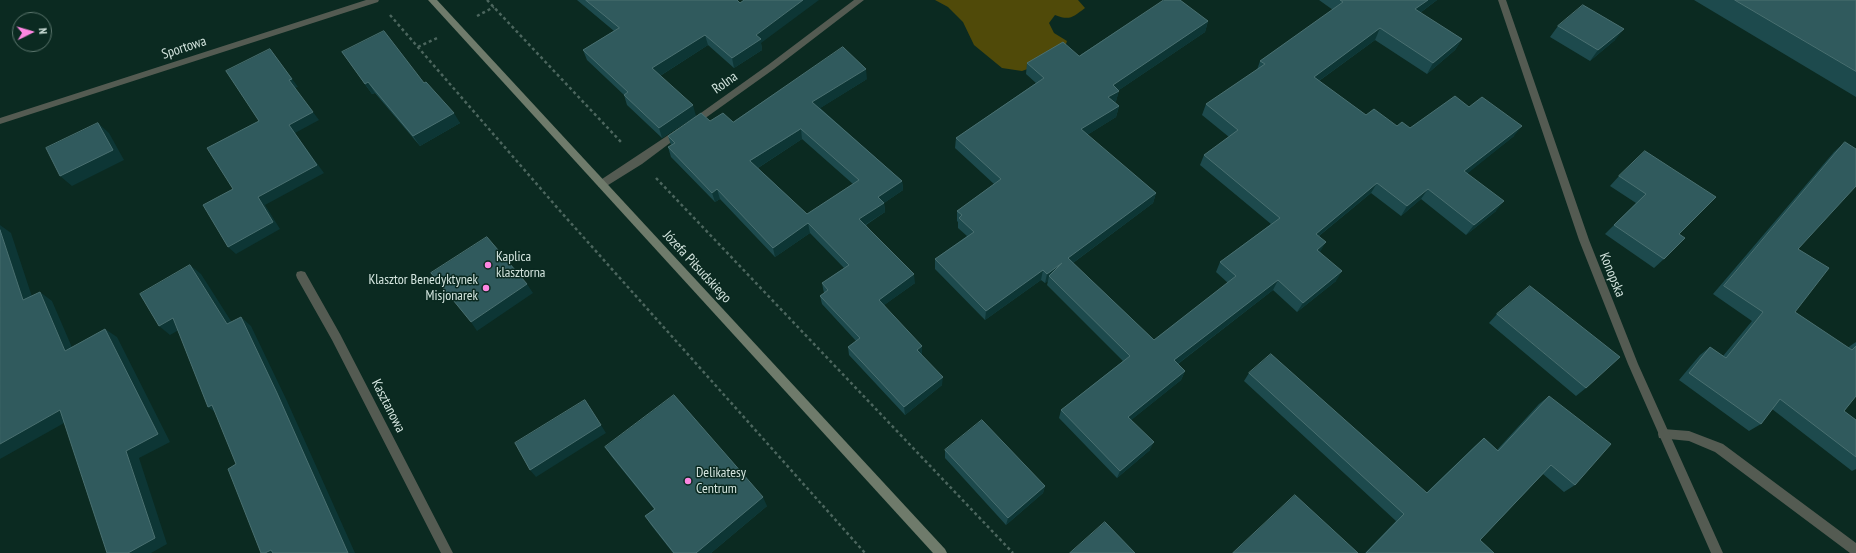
<!DOCTYPE html>
<meta charset="utf-8">
<style>
body{margin:0}
#map{position:relative;width:1856px;height:553px;overflow:hidden;background:#0b2a21;font-family:"PT Sans Narrow",sans-serif}
canvas{display:block}
.north{position:absolute;left:12px;top:12px;width:40px;height:40px;box-sizing:border-box;background:#0b2a21;border:1px solid #5b756d;border-radius:50%;rotate:85deg;font-size:11px;font-weight:700;line-height:16px;text-align:center;color:#d4e5df}
.north::after{content:'';display:block;margin:auto;width:14px;height:18px;background:#fd86e1;clip-path:polygon(50% 0,100% 100%,50% 72%,0 100%)}
</style>
<div id="map">
<canvas width="1856" height="553"></canvas>
<div class="north">N</div>
</div>
<script>
const c = document.querySelector('canvas').getContext('2d');
c.lineJoin = 'round';
function paint(path, color) {
  c.fillStyle = color;
  c.fill(path, 'evenodd');
}
function stroke(path, color, width, dash) {
  c.strokeStyle = color;
  c.lineWidth = width;
  c.lineCap = dash ? 'butt' : 'round';
  c.setLineDash(dash || []);
  c.stroke(path);
}
function label(font, color, halo, rows, align = 'center') {
  c.font = font + ' "PT Sans Narrow",sans-serif';
  c.lineWidth = 3;
  c.setLineDash([]);
  c.textBaseline = 'middle';
  c.strokeStyle = halo;
  c.fillStyle = color;
  for (const [text, x, y, turn = 0] of rows) {
    c.save();
    c.translate(x, y);
    c.rotate((+turn || 0) * Math.PI / 180);
    c.textAlign = isNaN(turn) ? turn : align;
    if (halo) c.strokeText(text, 0, 0);
    c.fillText(text, 0, 0);
    c.restore();
  }
}
paint(new Path2D(`
 M 935,0 L 1078,0 L 1085,8 C 1073,17 1070,21 1055,15 L 1049,23 L 1054,33 L 1067,41 L 1064,50 L 1041,64 L 1022,71 L 1002,68 L 974,45 L 963,22 L 948,7 Z`), '#504a09');
stroke(new Path2D(`
 M 487,0 L 622,143
 M 390,15 L 561,212 L 865,553
 M 477,16 L 494,7
 M 418,47 L 437,38
 M 656,178 L 1013,553`), '#4c665e', 2.5, [3, 3]);
paint(new Path2D(`
 M 1663,429 L 1689,431 L 1723,444 L 1856,543 L 1856,553 L 1850,553 L 1715,452 L 1689,441 L 1659,438 L 1658,434 L 1659,430 Z`), '#545b52');
paint(new Path2D(`
 M 366,0 L 379,0 L 378,2 L 0,124 L 0,118 Z
 M 854,0 L 864,0 L 774,69 L 697,124 L 691,124 L 689,122 L 691,120 L 768,65 Z
 M 1498,0 L 1506,0 L 1589,240 L 1638,364 L 1723,553 L 1711,553 L 1628,364 L 1579,240 Z
 M 679,128 L 682,130 L 684,132 L 682,134 L 642,164 L 605,187 L 599,187 L 597,184 L 599,181 Z
 M 301,271 L 305,272 L 340,334 L 453,553 L 441,553 L 332,340 L 297,278 L 296,275 L 297,272 Z`), '#545b52');
paint(new Path2D(`
 M 428,0 L 437,0 L 945,549 L 947,553 L 933,553 Z`), '#6f7b6b');
paint(new Path2D(`
 M 577,0 L 737,0 L 761,43 L 762,50 L 734,68 L 708,45 L 660,76 L 696,116 L 662,138 L 627,105 L 624,95 L 587,60 L 583,50 L 614,31 Z
 M 1319,0 L 1437,0 L 1420,13 L 1462,39 L 1455,50 L 1427,74 L 1375,40 L 1319,81 L 1366,115 L 1397,126 L 1410,128 L 1469,107 L 1514,136 L 1467,173 L 1496,211 L 1466,235 L 1421,199 L 1401,216 L 1371,193 L 1319,236 L 1320,252 L 1336,281 L 1297,312 L 1273,290 L 1178,364 L 1185,371 L 1181,380 L 1131,420 L 1150,450 L 1117,478 L 1059,418 L 1061,410 L 1123,361 L 1047,285 L 1048,281 L 1045,283 L 1041,280 L 985,320 L 935,269 L 935,259 L 967,236 L 958,228 L 958,222 L 957,221 L 957,211 L 994,184 L 955,148 L 956,138 L 1036,83 L 1026,74 L 1027,63 L 1079,56 L 1208,21 L 1205,32 L 1119,90 L 1116,101 L 1115,102 L 1119,106 L 1116,117 L 1087,135 L 1156,193 L 1153,203 L 1073,263 L 1154,340 L 1228,283 L 1216,272 L 1220,262 L 1271,224 L 1200,165 L 1204,155 L 1229,137 L 1202,115 L 1206,104 L 1257,70 L 1260,61 L 1333,10 Z
 M 1694,0 L 1856,0 L 1856,97 Z
 M 1558,26 L 1615,40 L 1590,61 L 1550,37 Z
 M 342,52 L 424,83 L 460,123 L 420,146 L 375,93 L 372,94 Z
 M 867,79 L 820,108 L 902,181 L 903,190 L 884,203 L 885,212 L 866,225 L 915,283 L 884,305 L 922,354 L 921,355 L 942,385 L 905,415 L 849,355 L 848,347 L 856,341 L 822,304 L 820,296 L 824,293 L 822,283 L 844,268 L 810,233 L 775,257 L 720,199 L 715,202 L 671,157 L 668,147 L 671,145 L 668,136 L 710,121 L 733,122 ZM 802,139 L 853,184 L 807,214 L 758,168 Z
 M 1845,142 L 1798,249 L 1795,312 L 1848,348 L 1850,346 L 1856,342 L 1856,396 L 1844,411 L 1856,420 L 1856,469 L 1852,471 L 1772,409 L 1761,424 L 1749,431 L 1679,380 L 1700,355 L 1710,347 L 1723,356 L 1752,321 L 1713,294 L 1834,152 Z
 M 1645,151 L 1679,234 L 1664,259 L 1654,268 L 1605,234 L 1636,203 L 1610,186 L 1619,176 Z
 M 1497,314 L 1586,388 L 1576,396 L 1489,323 Z
 M 1249,373 L 1426,493 L 1475,446 L 1484,438 L 1497,450 L 1539,404 L 1549,396 L 1575,485 L 1564,492 L 1543,474 L 1480,540 L 1494,553 L 1365,553 L 1396,521 L 1244,381 Z
 M 605,447 L 767,506 L 711,553 L 673,553 L 651,525 L 645,516 L 654,509 L 612,457 Z
 M 945,450 L 1045,486 L 1043,493 L 1006,525 L 945,458 Z`), '#1d4a4d');
paint(new Path2D(`
 M 803,0 L 819,0 L 761,43 L 762,50 L 734,68 L 732,58 L 756,35 Z
 M 1428,0 L 1437,0 L 1409,21 L 1415,9 Z
 M 1208,21 L 1205,32 L 1116,92 L 1119,91 L 1116,101 L 1106,108 L 1108,97 L 1113,85 Z
 M 1380,28 L 1375,40 L 1309,88 L 1314,77 Z
 M 1624,29 L 1615,40 L 1590,61 L 1598,50 Z
 M 705,35 L 708,45 L 655,79 L 652,68 Z
 M 1462,39 L 1455,50 L 1427,74 L 1433,63 Z
 M 270,49 L 298,87 L 295,88 L 319,120 L 295,133 L 324,173 L 265,205 L 280,229 L 236,254 L 228,247 L 258,197 L 289,125 L 289,80 Z
 M 866,69 L 867,79 L 814,112 L 812,102 Z
 M 368,82 L 375,93 L 372,94 L 365,84 Z
 M 693,105 L 696,116 L 662,138 L 659,128 Z
 M 1119,106 L 1116,117 L 1079,140 L 1081,129 Z
 M 454,113 L 460,123 L 420,146 L 413,136 Z
 M 98,123 L 109,133 L 124,160 L 72,186 L 60,176 Z
 M 1522,126 L 1514,136 L 1457,182 L 1464,171 Z
 M 801,129 L 802,139 L 753,171 L 750,161 Z
 M 902,181 L 903,190 L 884,203 L 885,212 L 860,228 L 859,219 L 878,197 Z
 M 1377,183 L 1371,193 L 1310,243 L 1316,234 Z
 M 717,189 L 720,199 L 715,202 L 712,193 Z
 M 1428,189 L 1421,199 L 1401,216 L 1407,206 Z
 M 1156,193 L 1153,203 L 1066,268 L 1068,258 Z
 M 1504,201 L 1496,211 L 1466,235 L 1474,225 Z
 M 808,223 L 810,233 L 775,257 L 773,248 Z
 M 0,225 L 11,233 L 36,309 L 23,300 L 0,230 Z
 M 1326,242 L 1320,252 L 1311,259 L 1317,250 Z
 M 1062,263 L 1049,276 L 1048,281 L 1045,283 L 1047,274 Z
 M 190,265 L 201,274 L 238,332 L 227,324 Z
 M 1043,270 L 1041,280 L 985,320 L 986,311 Z
 M 1342,271 L 1336,281 L 1297,312 L 1303,303 Z
 M 914,274 L 915,283 L 880,308 L 879,300 Z
 M 1278,280 L 1273,290 L 1171,369 L 1174,360 Z
 M 527,284 L 533,293 L 477,331 L 471,322 Z
 M 40,292 L 52,301 L 77,359 L 65,351 Z
 M 241,317 L 251,326 L 287,401 L 355,553 L 348,553 Z
 M 173,318 L 184,327 L 170,335 L 159,326 Z
 M 105,329 L 117,337 L 170,442 L 139,458 L 167,544 L 151,553 L 128,553 L 126,451 Z
 M 922,346 L 922,354 L 917,359 L 917,350 Z
 M 1185,371 L 1181,380 L 1125,425 L 1128,417 Z
 M 943,377 L 942,385 L 905,415 L 904,407 Z
 M 585,400 L 606,433 L 536,477 L 530,470 Z
 M 212,405 L 219,415 L 208,407 Z
 M 60,410 L 73,418 L 0,459 L 0,444 Z
 M 1154,442 L 1150,450 L 1117,478 L 1120,471 Z
 M 1045,486 L 1043,493 L 1006,525 L 1008,518 Z
 M 763,497 L 767,506 L 711,553 L 696,553 Z
 M 271,550 L 278,553 L 265,553 Z`), '#0d3635');
const building = new Path2D(`
 M 586,0 L 737,0 L 740,3 L 744,0 L 803,0 L 756,35 L 761,39 L 732,58 L 705,35 L 652,68 L 693,105 L 659,128 L 624,95 L 628,92 L 583,50 L 619,28 Z
 M 1164,0 L 1180,0 L 1208,21 L 1113,85 L 1119,91 L 1108,97 L 1119,106 L 1081,129 L 1156,193 L 1068,258 L 1154,340 L 1236,276 L 1220,262 L 1280,218 L 1204,155 L 1238,130 L 1206,104 L 1265,64 L 1260,61 L 1343,2 L 1340,0 L 1428,0 L 1415,9 L 1462,39 L 1433,63 L 1380,28 L 1314,77 L 1366,115 L 1374,109 L 1397,126 L 1402,122 L 1410,128 L 1455,96 L 1469,107 L 1482,97 L 1522,126 L 1464,171 L 1504,201 L 1474,225 L 1428,189 L 1407,206 L 1377,183 L 1316,234 L 1326,242 L 1317,250 L 1342,271 L 1303,303 L 1278,280 L 1174,360 L 1185,371 L 1128,417 L 1154,442 L 1120,471 L 1061,410 L 1130,356 L 1049,276 L 1062,263 L 1047,274 L 1043,270 L 986,311 L 935,259 L 974,232 L 959,218 L 962,215 L 957,211 L 1001,179 L 956,138 L 1044,78 L 1027,63 L 1063,42 L 1079,56 Z
 M 1735,0 L 1856,0 L 1856,71 Z
 M 1583,5 L 1624,29 L 1598,50 L 1558,26 Z
 M 384,31 L 424,83 L 426,82 L 454,113 L 413,136 L 368,82 L 365,84 L 342,52 Z
 M 843,47 L 866,69 L 812,102 L 902,181 L 878,197 L 884,203 L 859,219 L 914,274 L 879,300 L 922,346 L 917,350 L 943,377 L 904,407 L 848,347 L 860,338 L 820,296 L 828,290 L 822,283 L 849,265 L 808,223 L 773,248 L 717,189 L 712,193 L 668,147 L 675,143 L 668,136 L 701,113 L 710,121 L 723,113 L 733,122 ZM 801,129 L 859,180 L 807,214 L 750,161 Z
 M 270,49 L 292,79 L 289,80 L 313,112 L 289,125 L 317,165 L 258,197 L 273,222 L 228,247 L 203,205 L 233,189 L 207,148 L 259,121 L 226,71 Z
 M 98,123 L 113,150 L 60,176 L 46,148 Z
 M 1845,142 L 1856,149 L 1856,186 L 1798,249 L 1829,268 L 1795,312 L 1852,350 L 1856,346 L 1856,396 L 1844,411 L 1856,420 L 1856,457 L 1780,399 L 1761,424 L 1689,373 L 1710,347 L 1726,358 L 1763,312 L 1724,286 Z
 M 1645,151 L 1716,197 L 1679,234 L 1685,238 L 1664,259 L 1614,225 L 1646,194 L 1619,176 Z
 M 0,230 L 23,300 L 40,292 L 65,351 L 105,329 L 158,434 L 126,451 L 155,538 L 128,553 L 107,553 L 60,410 L 0,444 Z
 M 487,237 L 527,284 L 471,322 L 431,273 Z
 M 190,265 L 227,324 L 241,317 L 277,393 L 348,553 L 273,553 L 271,550 L 265,553 L 261,553 L 228,469 L 236,464 L 212,405 L 208,407 L 173,318 L 159,326 L 140,294 Z
 M 1530,286 L 1620,357 L 1586,388 L 1497,314 Z
 M 1271,354 L 1427,493 L 1484,438 L 1498,451 L 1549,396 L 1611,444 L 1575,485 L 1551,465 L 1480,540 L 1494,553 L 1366,553 L 1404,514 L 1249,373 Z
 M 674,395 L 763,497 L 696,553 L 674,553 L 645,516 L 655,509 L 605,447 Z
 M 585,400 L 601,425 L 530,470 L 515,443 Z
 M 982,420 L 1045,486 L 1008,518 L 945,450 Z
 M 1295,495 L 1358,553 L 1233,553 Z
 M 1105,522 L 1135,553 L 1070,553 Z`);
paint(building, '#305a5d');
stroke(building, '#4a7071', 1);
for (const [x, y, r, color] of [
 [488,265,4,"#fd86e1"],
 [486,288,4,"#fd86e1"],
 [688,481,4,"#fd86e1"]
]) {
  const dot = new Path2D();
  dot.arc(x, y, r, 0, 2 * Math.PI);
  c.fillStyle = color;
  c.fill(dot);
  stroke(dot, '#0b2a21', 1.5);
}
label('14px', '#d4e5df', '#0b2a21', [
 ["Sportowa",184,48,-18],
 ["Rolna",725,83,-35],
 ["Józefa Piłsudskiego",697,267,47],
 ["Konopska",1612,275,68],
 ["Kasztanowa",388,406,63]
]);
label('14px', '#d4e5df', '#0b2a21', [
 ["Kaplica",496,257],
 ["klasztorna",496,273],
 ["Klasztor Benedyktynek",478,280,"right"],
 ["Misjonarek",478,296,"right"],
 ["Delikatesy",696,473],
 ["Centrum",696,489]
], 'left');
</script>
